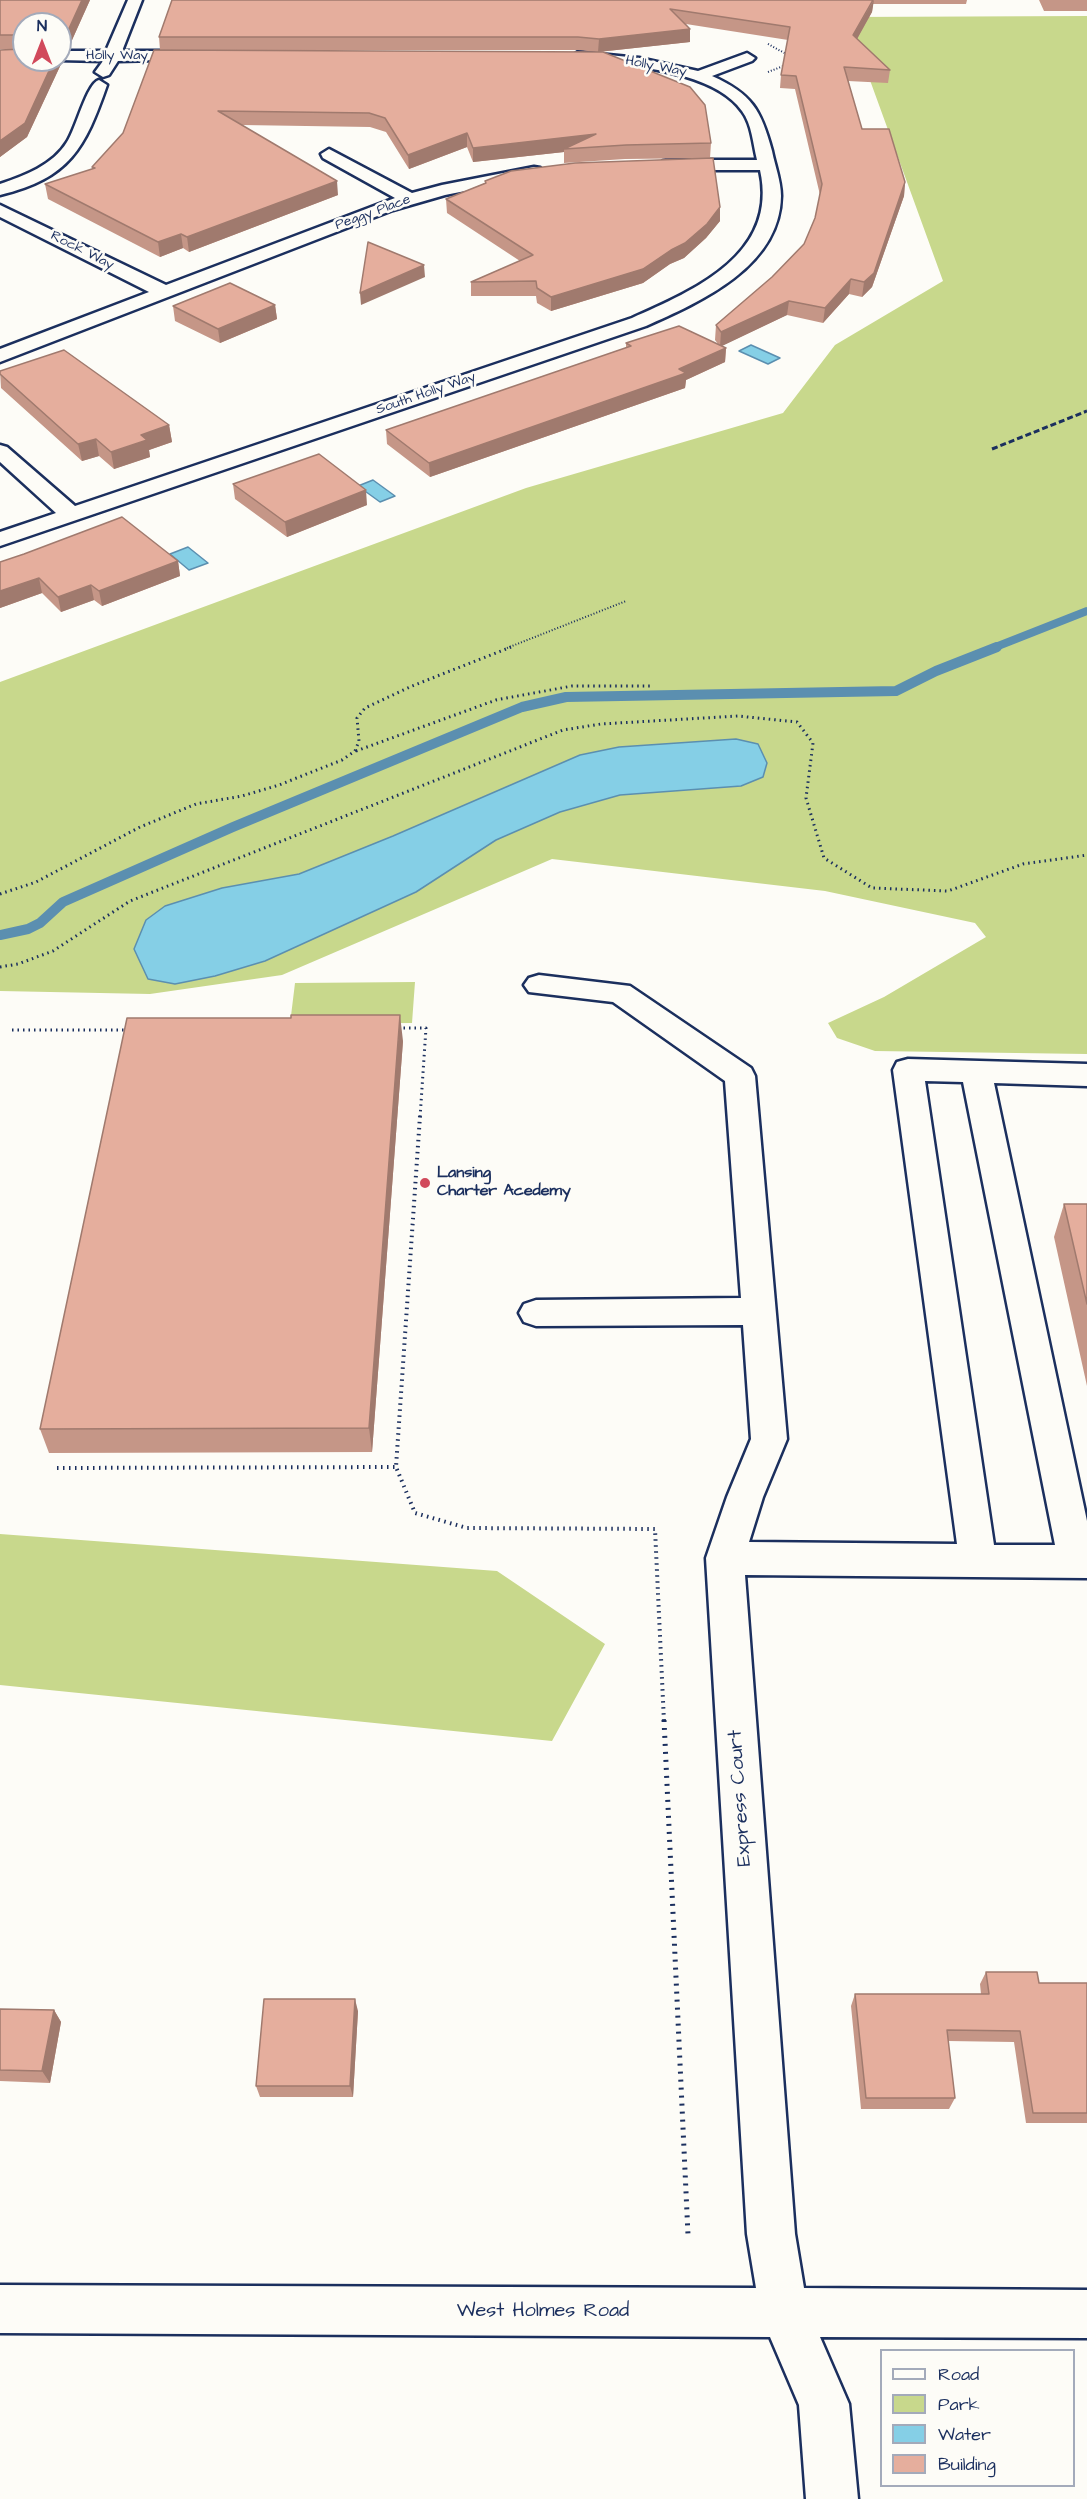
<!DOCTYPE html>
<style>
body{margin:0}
#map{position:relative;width:1087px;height:2499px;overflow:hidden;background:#fdfcf7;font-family:"Architects Daughter",sans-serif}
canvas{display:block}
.legend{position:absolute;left:880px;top:2349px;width:195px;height:138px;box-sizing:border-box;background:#fdfcf7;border:2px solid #a3aaba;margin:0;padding:8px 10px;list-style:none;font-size:18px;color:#1b2f5e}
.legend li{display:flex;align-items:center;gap:12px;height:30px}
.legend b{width:30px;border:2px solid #a3aaba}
.north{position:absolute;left:12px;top:12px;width:60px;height:60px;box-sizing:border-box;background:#fdfcf7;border:2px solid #a3aaba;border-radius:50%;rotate:0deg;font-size:16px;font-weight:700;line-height:24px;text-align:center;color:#1b2f5e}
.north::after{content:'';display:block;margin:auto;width:21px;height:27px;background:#d1495b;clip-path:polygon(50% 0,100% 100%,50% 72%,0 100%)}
</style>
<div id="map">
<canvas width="1087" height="2499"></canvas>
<ul class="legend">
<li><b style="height:8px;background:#fdfcf7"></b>Road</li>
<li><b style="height:16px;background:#c8d88c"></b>Park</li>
<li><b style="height:16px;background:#85cfe6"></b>Water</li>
<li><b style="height:16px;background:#e5ae9d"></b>Building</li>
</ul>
<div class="north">N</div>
</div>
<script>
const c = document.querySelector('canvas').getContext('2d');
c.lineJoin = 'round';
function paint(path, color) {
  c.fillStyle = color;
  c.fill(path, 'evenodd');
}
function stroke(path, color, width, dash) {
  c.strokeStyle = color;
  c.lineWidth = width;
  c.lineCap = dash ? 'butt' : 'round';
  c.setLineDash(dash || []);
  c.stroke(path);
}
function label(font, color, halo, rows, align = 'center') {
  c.font = font + ' "Architects Daughter",sans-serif';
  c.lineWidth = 5;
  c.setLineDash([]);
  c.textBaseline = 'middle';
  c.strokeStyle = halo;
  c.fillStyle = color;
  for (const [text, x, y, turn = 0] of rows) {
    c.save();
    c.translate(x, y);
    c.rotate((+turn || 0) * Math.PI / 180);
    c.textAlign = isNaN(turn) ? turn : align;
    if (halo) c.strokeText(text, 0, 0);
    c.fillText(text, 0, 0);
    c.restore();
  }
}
paint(new Path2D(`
 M 1087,16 L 1087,1054 L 875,1051 L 837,1038 L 828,1023 L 884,997 L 986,937 L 975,923 L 825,891 L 552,859 L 282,975 L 150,994 L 0,991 L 0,682 L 526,488 L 783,413 L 835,345 L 943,281 L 847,17 Z
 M 415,982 L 412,1023 L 290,1024 L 295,983 Z
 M 0,1534 L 497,1571 L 605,1644 L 552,1741 L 0,1685 Z`), '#c8d88c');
const water = new Path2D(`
 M 751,345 L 780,358 L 768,364 L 739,351 Z
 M 373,480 L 395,496 L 380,502 L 358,486 Z
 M 188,547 L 208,563 L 189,570 L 170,554 Z
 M 736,739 L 758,744 L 767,763 L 763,777 L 741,786 L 620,795 L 560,812 L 496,840 L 416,892 L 265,961 L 215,976 L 175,984 L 148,979 L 134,949 L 146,920 L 165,906 L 222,888 L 299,874 L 393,836 L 580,755 L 619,747 Z`);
paint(water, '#85cfe6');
stroke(water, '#5b8fb0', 1.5);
stroke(new Path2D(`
 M 993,648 L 1087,611`), '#5b8fb0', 8);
stroke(new Path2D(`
 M 0,935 L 28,929 L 40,923 L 63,902 L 233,827 L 522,707 L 566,697 L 896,691 L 936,671 L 997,647`), '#5b8fb0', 10);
const minor = new Path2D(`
 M 128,0 L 142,0 L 122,51 L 196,51 L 204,56 L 201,59 L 118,61 L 109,75 L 103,77 L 95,72 L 103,61 L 58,60 L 60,60 L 60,51 L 106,51 Z
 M 578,52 L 639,58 L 698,71 L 747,53 L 755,58 L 752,61 L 712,76 C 752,94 761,110 772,151 C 775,166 781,181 781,196 C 780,267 700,302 646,326 L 0,546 L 0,532 L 56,513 L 0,462 L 0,445 L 7,447 L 75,506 L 632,318 C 695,290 779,254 760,170 L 669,170 L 663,169 L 661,165 L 663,161 L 669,160 L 757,160 C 753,144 752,124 742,111 C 719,78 656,68 619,65 C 604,63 587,64 573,60 L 570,57 Z
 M 99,80 L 107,85 C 85,148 70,178 0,195 L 0,184 C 24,176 53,165 67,142 C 76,129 87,83 99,80 Z
 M 329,149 L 412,193 L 442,185 L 534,167 L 540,168 L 543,172 L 540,176 L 445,195 L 393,210 L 0,362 L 0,349 L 149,292 L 0,217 L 0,205 L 166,285 L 395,198 L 323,158 L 321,154 Z
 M 539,975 L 630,986 L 751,1068 L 755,1076 L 787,1439 L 763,1497 L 749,1542 L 957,1544 L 893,1070 L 897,1062 L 908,1059 L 1087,1064 L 1087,1086 L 994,1083 L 1087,1521 L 1087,1578 L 745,1575 L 795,2234 L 804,2288 L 1087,2290 L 1087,2338 L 820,2337 L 849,2404 L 858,2499 L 806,2499 L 799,2405 L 770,2337 L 0,2333 L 0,2285 L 756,2288 L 747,2234 L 706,1558 L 727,1497 L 751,1439 L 743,1325 L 536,1326 L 524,1322 L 519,1313 L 524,1304 L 536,1300 L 741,1298 L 725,1081 L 613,1002 L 529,992 L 524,985 L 529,978 ZM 925,1081 L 963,1082 L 1055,1545 L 994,1545 Z`);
stroke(minor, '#1b2f5e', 5);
stroke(new Path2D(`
 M 768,44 L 788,55
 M 768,72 L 786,65
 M 507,648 L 626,601`), '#1b2f5e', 2, [1, 2]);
stroke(new Path2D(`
 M 356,751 L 496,700 L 572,686 L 650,686
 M 0,894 L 36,882 L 140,827 L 196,804 L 242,796 L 279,785 L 342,760 L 355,751 L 359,741 L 357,718 L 365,708 L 412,686 L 511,647
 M 0,967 L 18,964 L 53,951 L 130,901 L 563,730 L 601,724 L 738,716 L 797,722 L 813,743 L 806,798 L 824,858 L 872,888 L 948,891 L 1023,864 L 1087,855
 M 398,1028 L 426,1028 L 420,1118
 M 12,1030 L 127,1030`), '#1b2f5e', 3, [1.5, 4]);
stroke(new Path2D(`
 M 420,1116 L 396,1467 L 415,1513 L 467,1528 L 655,1529 L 664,1722
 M 57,1468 L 396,1467`), '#1b2f5e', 4, [1.5, 4.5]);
stroke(new Path2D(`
 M 664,1720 L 688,2235`), '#1b2f5e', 5, [2, 6]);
paint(minor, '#fdfcf7');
stroke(new Path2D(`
 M 992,449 L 1087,411`), '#1b2f5e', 3, [6, 3]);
paint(new Path2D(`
 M 0,0 L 90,0 L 68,49 L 60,49 L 60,24 L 24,24 L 24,60 L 62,62 L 27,137 L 0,157 L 0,50 L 22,49 L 0,49 Z
 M 172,0 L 967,0 L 966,4 L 873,4 L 872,12 L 857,39 L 890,70 L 888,83 L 848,81 L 862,129 L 905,182 L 904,196 L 872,287 L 862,297 L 849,294 L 823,323 L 787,315 L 721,346 L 726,348 L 725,362 L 686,380 L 685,388 L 430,477 L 387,444 L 386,430 L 626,348 L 626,343 L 718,344 L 715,340 L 716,325 L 772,277 L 804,244 L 815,218 L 820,195 L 795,89 L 780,88 L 781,75 L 788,40 L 686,24 L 690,29 L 690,42 L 598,52 L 578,50 L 160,50 L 159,37 Z
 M 1039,0 L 1087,0 L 1087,11 L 1044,11 Z
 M 154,50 L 711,143 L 710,158 L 625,159 L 564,163 L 564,152 L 473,162 L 467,147 L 409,169 L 386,132 L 370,127 L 242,125 L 338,195 L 189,252 L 183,248 L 160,257 L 48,199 L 45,184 L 93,169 L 92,167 L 123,133 Z
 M 485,181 L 720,207 L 720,221 L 706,238 L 684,258 L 670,264 L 643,283 L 551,311 L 537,303 L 536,296 L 471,296 L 471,282 L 520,261 L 447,213 L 446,199 L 485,183 Z
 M 275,305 L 277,319 L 220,343 L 175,321 L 173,306 Z
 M 0,371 L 169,425 L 172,442 L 149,450 L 150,457 L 114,469 L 99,456 L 82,461 L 1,388 Z
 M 233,484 L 367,505 L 287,537 L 235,499 Z
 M 178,561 L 180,576 L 102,606 L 94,600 L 61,612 L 42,593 L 0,608 L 0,562 Z
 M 403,1041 L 372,1452 L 49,1453 L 40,1429 Z
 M 1064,1204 L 1087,1204 L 1087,1386 L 1054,1237 Z
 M 986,1972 L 1039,1983 L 1087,1983 L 1087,2123 L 1026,2123 L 1014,2042 L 948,2041 L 955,2098 L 949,2109 L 861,2109 L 851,2006 L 855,1994 L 981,1994 L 980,1984 Z
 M 0,2009 L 54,2010 L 61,2022 L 50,2083 L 0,2081 Z
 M 358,2011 L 353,2097 L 260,2097 L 256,2086 Z`), '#c59687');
paint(new Path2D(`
 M 82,0 L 90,0 L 68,49 L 66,35 Z
 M 874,0 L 872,12 L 852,48 L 853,35 Z
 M 690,29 L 690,42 L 598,52 L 599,39 Z
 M 60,51 L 62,62 L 27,137 L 0,157 L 0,141 L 54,60 L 60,60 Z
 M 467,133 L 467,147 L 409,169 L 408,155 Z
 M 596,134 L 564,149 L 564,152 L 473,162 L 473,148 Z
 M 337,181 L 338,195 L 189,252 L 187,237 Z
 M 905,182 L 904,196 L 872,287 L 862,297 L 864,282 Z
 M 720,207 L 720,221 L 706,238 L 684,258 L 670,264 L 643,283 L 551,311 L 551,297 L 671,250 Z
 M 181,234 L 183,248 L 160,257 L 158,242 Z
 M 424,265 L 425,277 L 361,305 L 360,293 Z
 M 851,279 L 849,294 L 823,323 L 825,308 Z
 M 789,301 L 787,315 L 720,347 L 721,332 Z
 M 275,305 L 277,319 L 220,343 L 218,329 Z
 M 726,348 L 725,362 L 686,380 L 685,388 L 430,477 L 429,463 L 679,369 Z
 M 169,425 L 172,442 L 149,450 L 150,457 L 114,469 L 111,452 L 141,435 Z
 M 96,439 L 99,456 L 82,461 L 78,444 Z
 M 366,490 L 367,505 L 287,537 L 285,522 Z
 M 178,561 L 180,576 L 102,606 L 99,591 Z
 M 39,578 L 42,593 L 0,608 L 0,591 Z
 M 91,585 L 94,600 L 61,612 L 58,597 Z
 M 400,1015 L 403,1041 L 372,1452 L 369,1428 Z
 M 355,1999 L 358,2011 L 353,2097 L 350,2086 Z
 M 54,2010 L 61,2022 L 50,2083 L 42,2071 Z`), '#a07a6e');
const building = new Path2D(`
 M 0,0 L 82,0 L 66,35 L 60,36 L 60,24 L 24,24 L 24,42 L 21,35 L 0,35 Z
 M 172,0 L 873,0 L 853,35 L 890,70 L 844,67 L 862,129 L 889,129 L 905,182 L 874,273 L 864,282 L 851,279 L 825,308 L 789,301 L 721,332 L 716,325 L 772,277 L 804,244 L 815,218 L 822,184 L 796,76 L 781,75 L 790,27 L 670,9 L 690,29 L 599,39 L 578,37 L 159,37 Z
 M 24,48 L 24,60 L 54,60 L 25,123 L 0,141 L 0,50 L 24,49 Z
 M 154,50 L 603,52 L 690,87 L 705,105 L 711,143 L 626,145 L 564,149 L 596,134 L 473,148 L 467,133 L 408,155 L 385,118 L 369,113 L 218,111 L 337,181 L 187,237 L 181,234 L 158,242 L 45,184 L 95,168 L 92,167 L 123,133 Z
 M 713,158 L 720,207 L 707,224 L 685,243 L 671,250 L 643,269 L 551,297 L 537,288 L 536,281 L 471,282 L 533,255 L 446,199 L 486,183 L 485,181 L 511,171 L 575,163 Z
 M 368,242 L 424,265 L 360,293 Z
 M 230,283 L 275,305 L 218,329 L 173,306 Z
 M 679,326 L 726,348 L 679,369 L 686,373 L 429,463 L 386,430 L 631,346 L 626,343 Z
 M 64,350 L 169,425 L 141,435 L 147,440 L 111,452 L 96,439 L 78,444 L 0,374 L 0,371 Z
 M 319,454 L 366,490 L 285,522 L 233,484 Z
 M 122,517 L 178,561 L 99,591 L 91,585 L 58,597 L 39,578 L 0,591 L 0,562 L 24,554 Z
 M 291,1015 L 400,1015 L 369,1428 L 40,1429 L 127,1018 L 291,1018 Z
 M 1064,1204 L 1087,1204 L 1087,1304 Z
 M 986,1972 L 1037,1972 L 1039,1983 L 1087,1983 L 1087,2113 L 1033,2113 L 1020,2031 L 947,2030 L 955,2098 L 866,2098 L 855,1994 L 989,1994 Z
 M 264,1999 L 355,1999 L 350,2086 L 256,2086 Z
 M 0,2009 L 54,2010 L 42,2071 L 0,2070 Z`);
paint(building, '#e5ae9d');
stroke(building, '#a07a6e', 1.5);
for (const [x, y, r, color] of [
 [425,1183,6,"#d1495b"]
]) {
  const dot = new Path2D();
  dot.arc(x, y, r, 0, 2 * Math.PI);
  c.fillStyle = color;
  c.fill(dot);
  stroke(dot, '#fdfcf7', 2);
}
label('14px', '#1b2f5e', '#fdfcf7', [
 ["Holly Way",117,56],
 ["Holly Way",656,67,11],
 ["Peggy Place",373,213,-20],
 ["Rock Way",82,251,27],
 ["South Holly Way",426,394,-19]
]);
label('bold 16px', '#1b2f5e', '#fdfcf7', [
 ["Lansing",437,1174],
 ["Charter Acedemy",437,1192]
], 'left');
label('20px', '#1b2f5e', '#fdfcf7', [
 ["Express Court",741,1798,-94],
 ["West Holmes Road",543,2312]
]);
</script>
